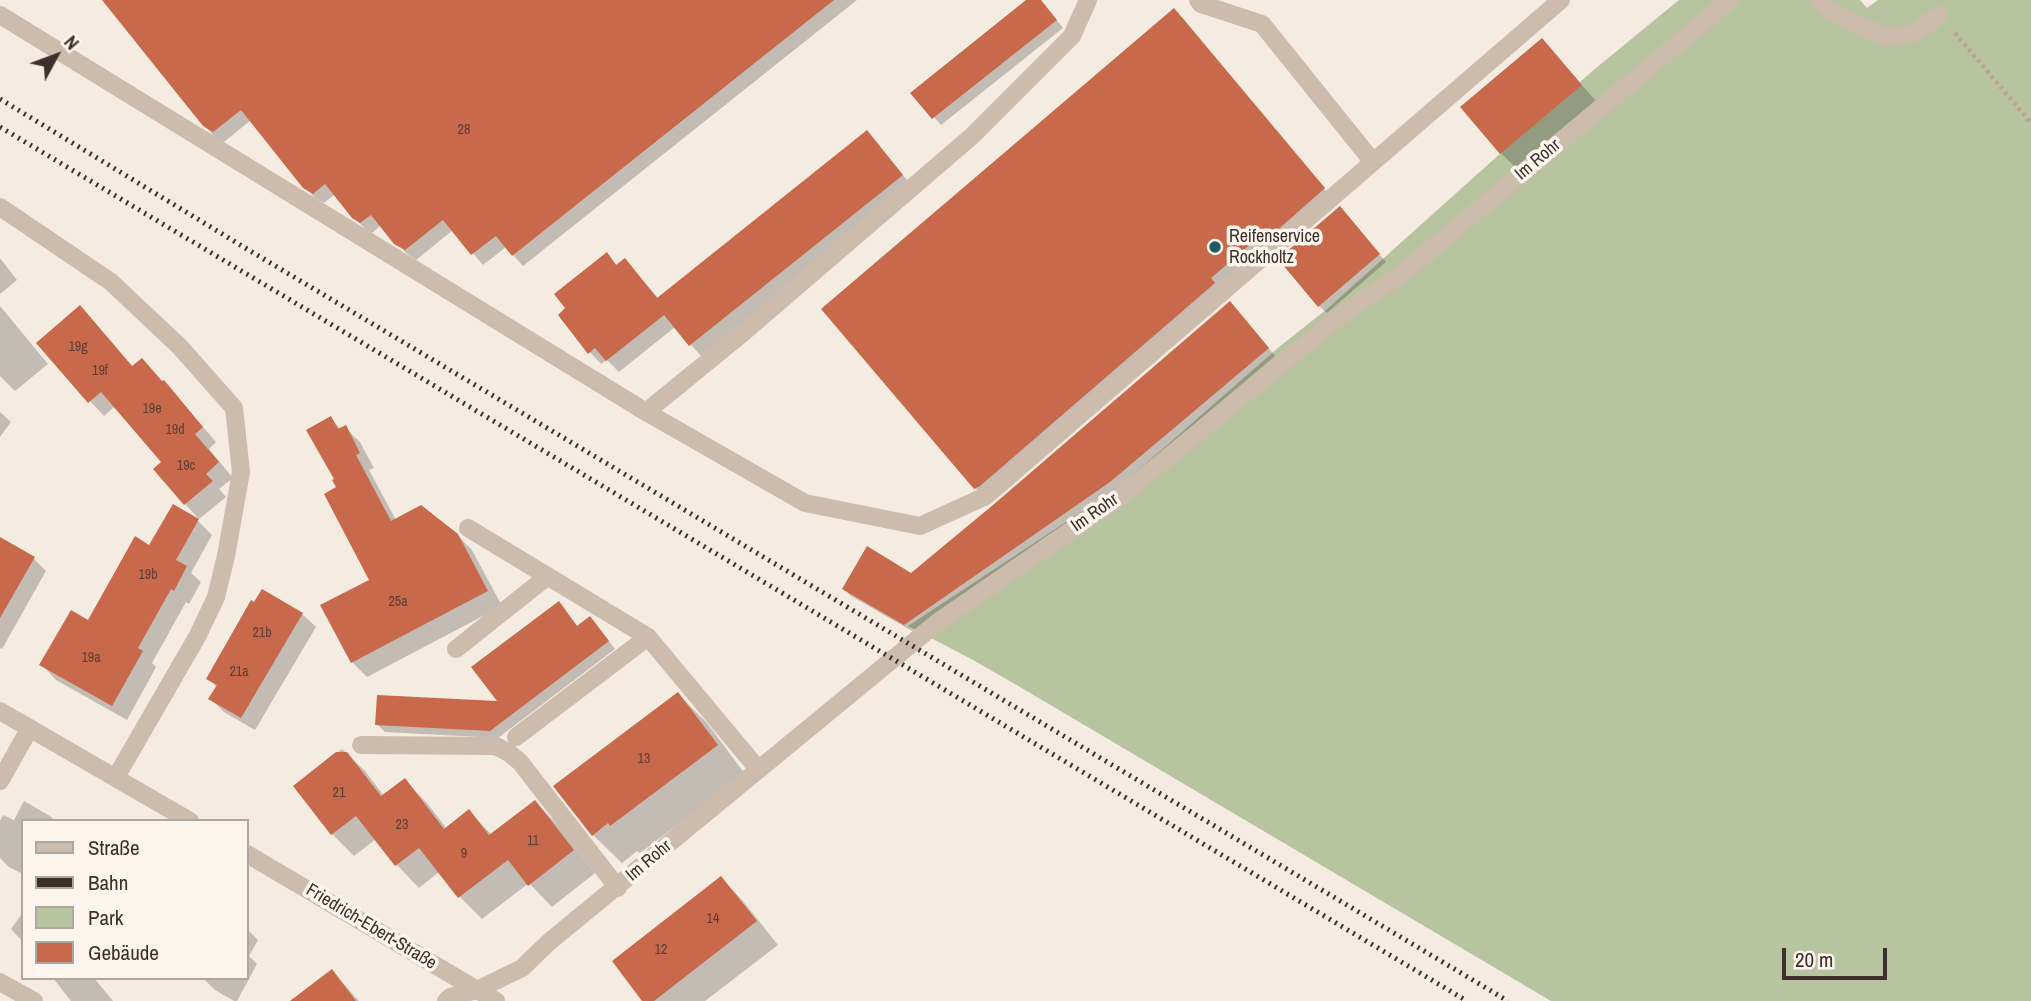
<!DOCTYPE html>
<meta charset="utf-8">
<style>
body{margin:0}
#map{position:relative;width:2031px;height:1001px;overflow:hidden;background:#f4ebe1;font-family:"Archivo Narrow",sans-serif}
canvas{display:block}
.legend{position:absolute;left:21px;top:819px;width:228px;height:161px;box-sizing:border-box;background:#fbf5ee;border:2px solid #aea6a0;margin:0;padding:9px 12px;list-style:none;font-size:21px;color:#3b302b}
.legend li{display:flex;align-items:center;gap:14px;height:35px}
.legend b{width:35px;border:2px solid #aea6a0}
.north{position:absolute;left:21px;top:21px;width:70px;height:70px;-webkit-text-stroke:5px #fbf5ee;paint-order:stroke;rotate:49deg;font-size:19px;font-weight:700;line-height:28px;text-align:center;color:#3b302b}
.north::after{content:'';display:block;margin:auto;width:24px;height:32px;background:#3b302b;clip-path:polygon(50% 0,100% 100%,50% 72%,0 100%)}
.scale{position:absolute;left:1782px;top:948px;width:105px;height:32px;box-sizing:border-box;border:4px solid #3b302b;border-top:0;padding-left:9px;font-size:21px;line-height:24px;white-space:nowrap;color:#3b302b;-webkit-text-stroke:5px #fbf5ee;paint-order:stroke}
</style>
<div id="map">
<canvas width="2031" height="1001"></canvas>
<ul class="legend">
<li><b style="height:9px;background:#cdbbac"></b>Straße</li>
<li><b style="height:9px;background:#3b302b"></b>Bahn</li>
<li><b style="height:19px;background:#b8c4a0"></b>Park</li>
<li><b style="height:19px;background:#c8694b"></b>Gebäude</li>
</ul>
<div class="north">N</div>
<div class="scale">20 m</div>
</div>
<script>
const c = document.querySelector('canvas').getContext('2d');
c.lineJoin = 'round';
function paint(path, color) {
  c.fillStyle = color;
  c.fill(path, 'evenodd');
}
function stroke(path, color, width, dash) {
  c.strokeStyle = color;
  c.lineWidth = width;
  c.lineCap = dash ? 'butt' : 'round';
  c.setLineDash(dash || []);
  c.stroke(path);
}
function label(font, color, halo, rows, align = 'center') {
  c.font = font + ' "Archivo Narrow",sans-serif';
  c.lineWidth = 7;
  c.setLineDash([]);
  c.textBaseline = 'middle';
  c.strokeStyle = halo;
  c.fillStyle = color;
  for (const [text, x, y, turn = 0] of rows) {
    c.save();
    c.translate(x, y);
    c.rotate((+turn || 0) * Math.PI / 180);
    c.textAlign = isNaN(turn) ? turn : align;
    if (halo) c.strokeText(text, 0, 0);
    c.fillText(text, 0, 0);
    c.restore();
  }
}
paint(new Path2D(`
 M 1679,0 L 1860,0 L 1867,8 L 1878,0 L 2031,0 L 2031,1001 L 1551,1001 L 1020,687 L 973,660 L 908,626 L 1119,487 L 1279,347 L 1327,309 L 1590,73 Z`), '#b8c4a0');
paint(new Path2D(`
 M 126,0 L 857,0 L 523,266 L 506,247 L 483,265 L 453,230 L 416,260 L 407,254 L 381,225 L 372,233 L 365,229 L 335,194 L 324,203 L 315,198 L 304,186 L 251,120 L 224,142 L 215,137 L 204,125 Z
 M 1029,0 L 1040,0 L 1063,28 L 941,125 L 913,93 Z
 M 1182,17 L 1331,197 L 983,495 L 975,488 Z
 M 1542,40 L 1596,101 L 1516,168 L 1501,153 Z
 M 867,133 L 914,188 L 702,357 L 675,327 L 619,372 L 607,360 L 601,364 L 590,352 L 607,255 L 618,266 L 625,260 L 659,299 Z
 M 1347,215 L 1386,262 L 1327,313 L 1319,306 Z
 M 0,258 L 17,280 L 0,294 Z
 M 0,306 L 48,364 L 15,391 L 0,376 Z
 M 80,308 L 133,367 L 164,382 L 216,442 L 209,449 L 233,478 L 219,489 L 226,497 L 199,519 L 185,504 L 164,463 L 115,406 L 104,416 L 90,401 Z
 M 1237,310 L 1275,356 L 1118,489 L 912,631 L 851,596 L 844,589 L 911,575 Z
 M 0,412 L 11,422 L 0,437 Z
 M 331,419 L 342,430 L 345,428 L 360,442 L 374,468 L 369,470 L 396,520 L 456,534 L 472,550 L 502,606 L 367,677 L 352,662 L 323,606 L 371,580 L 338,488 Z
 M 198,521 L 212,535 L 191,573 L 201,582 L 189,604 L 186,602 L 152,663 L 156,667 L 127,720 L 56,680 L 42,665 L 89,622 L 150,547 Z
 M 0,540 L 33,558 L 46,571 L 2,649 L 0,648 Z
 M 559,603 L 578,627 L 597,626 L 615,649 L 498,738 L 385,732 L 377,724 L 501,703 Z
 M 302,614 L 316,627 L 255,730 L 224,712 L 211,699 L 217,688 L 208,678 Z
 M 678,694 L 707,723 L 745,774 L 640,853 L 637,851 L 622,863 L 593,835 Z
 M 342,749 L 365,771 L 384,796 L 405,781 L 427,803 L 447,829 L 469,812 L 492,835 L 535,802 L 557,824 L 595,873 L 552,907 L 529,883 L 482,919 L 460,897 L 440,871 L 419,888 L 397,865 L 376,839 L 354,856 L 332,834 L 295,786 Z
 M 24,801 L 50,816 L 55,821 L 23,821 L 23,874 L 9,867 L 0,858 L 0,821 L 3,815 L 14,820 Z
 M 721,878 L 743,901 L 778,945 L 705,1001 L 645,1001 Z
 M 23,912 L 23,942 L 11,929 Z
 M 247,929 L 258,940 L 249,956 L 257,964 L 237,1001 L 234,1001 L 215,990 L 203,978 L 247,978 Z
 M 332,971 L 359,1001 L 293,1001 Z
 M 53,978 L 94,978 L 113,1001 L 71,1001 Z`), '#0003');
paint(new Path2D(`
 M 102,0 L 834,0 L 512,256 L 496,236 L 471,255 L 443,220 L 405,250 L 394,244 L 371,215 L 360,223 L 352,218 L 325,184 L 313,194 L 303,188 L 241,110 L 213,132 L 203,126 Z
 M 1026,0 L 1041,0 L 1057,20 L 932,119 L 910,93 Z
 M 1174,8 L 1325,188 L 1264,242 L 1259,237 L 1211,278 L 1215,283 L 980,486 L 974,489 L 821,309 Z
 M 1542,38 L 1582,85 L 1500,154 L 1460,107 Z
 M 867,130 L 903,175 L 689,346 L 664,315 L 606,361 L 595,348 L 588,354 L 558,315 L 565,308 L 554,294 L 607,252 L 616,265 L 625,258 L 657,298 Z
 M 1340,206 L 1380,254 L 1318,307 L 1278,259 Z
 M 1230,301 L 1269,348 L 1110,482 L 904,625 L 842,589 L 867,546 L 911,573 L 993,505 Z
 M 80,305 L 132,366 L 142,358 L 162,381 L 164,380 L 203,427 L 195,434 L 219,462 L 206,474 L 213,481 L 184,505 L 153,469 L 161,462 L 101,392 L 88,403 L 36,343 Z
 M 331,416 L 338,429 L 346,425 L 360,453 L 356,455 L 391,521 L 421,505 L 458,534 L 488,591 L 351,663 L 320,605 L 369,580 L 324,494 L 336,487 L 332,480 L 334,479 L 306,430 Z
 M 173,504 L 199,519 L 176,560 L 187,566 L 174,591 L 171,589 L 138,648 L 143,651 L 112,706 L 39,665 L 71,610 L 88,620 L 135,536 L 149,545 Z
 M 0,537 L 35,557 L 0,618 Z
 M 262,589 L 303,613 L 241,718 L 208,699 L 217,685 L 206,679 L 251,600 L 254,602 Z
 M 559,601 L 577,626 L 590,616 L 609,641 L 490,731 L 375,725 L 377,695 L 497,701 L 471,667 Z
 M 678,692 L 718,745 L 610,826 L 608,823 L 592,836 L 553,786 Z
 M 336,752 L 347,752 L 381,796 L 405,778 L 444,829 L 469,809 L 489,835 L 535,800 L 574,850 L 528,886 L 508,860 L 458,898 L 419,848 L 395,866 L 356,816 L 331,835 L 293,786 Z
 M 721,876 L 757,921 L 654,1001 L 642,1001 L 612,961 Z
 M 332,969 L 356,1001 L 290,1001 Z`), '#c8694b');
stroke(new Path2D(`
 M 1955,33 L 2031,123`), '#b9a596', 4.5, [3.5, 3.5]);
stroke(new Path2D(`
 M 1198,0 L 1201,4 L 1262,24 L 1373,162
 M 1819,0 L 1828,10 L 1885,37 L 1913,34 L 1939,15
 M 0,15 L 646,412 L 744,332 L 972,136 L 1072,36 L 1088,0
 M 0,207 L 111,282 L 180,347 L 234,408 L 241,472 L 226,556 L 216,597 L 197,637 L 116,777
 M 646,412 L 805,503 L 920,526 L 986,496 L 1561,0
 M 468,528 L 648,637 L 758,769
 M 456,649 L 548,576
 M 0,711 L 190,821
 M 516,737 L 648,637
 M 361,745 L 496,746 L 509,753 L 520,762 L 618,888
 M 0,781 L 30,728
 M 247,854 L 496,1001
 M 0,982 L 34,1001
 M 446,1001 L 450,997 L 477,990 L 522,968 L 549,942 L 938,622 L 1121,496 L 1341,315 L 1399,276 L 1730,0`), '#cdbbac', 18);
stroke(new Path2D(`
 M 0,99 L 247,249 L 1508,1001
 M 0,127 L 1467,1001`), '#3b302b', 5, [2, 5]);
for (const [x, y, r, color] of [
 [1215,247,7,"#1f5a5e"]
]) {
  const dot = new Path2D();
  dot.arc(x, y, r, 0, 2 * Math.PI);
  c.fillStyle = color;
  c.fill(dot);
  stroke(dot, '#fbf5ee', 2.5);
}
label('14px', '#5e3e33', null, [
 ["28",464,130],
 ["19g",78,347],
 ["19f",100,371],
 ["19e",152,409],
 ["19d",175,430],
 ["19c",186,466],
 ["19b",148,575],
 ["25a",398,602],
 ["21b",262,633],
 ["19a",91,658],
 ["21a",239,672],
 ["13",644,759],
 ["21",339,793],
 ["23",402,825],
 ["11",533,841],
 ["9",464,854],
 ["14",713,919],
 ["12",661,950]
]);
label('18px', '#3b302b', '#fbf5ee', [
 ["Im Rohr",1538,160,-40],
 ["Im Rohr",1095,513,-35],
 ["Im Rohr",649,861,-40],
 ["Friedrich-Ebert-Straße",371,927,31]
]);
label('18px', '#3b302b', '#fbf5ee', [
 ["Reifenservice",1229,237],
 ["Rockholtz",1229,258]
], 'left');
</script>
